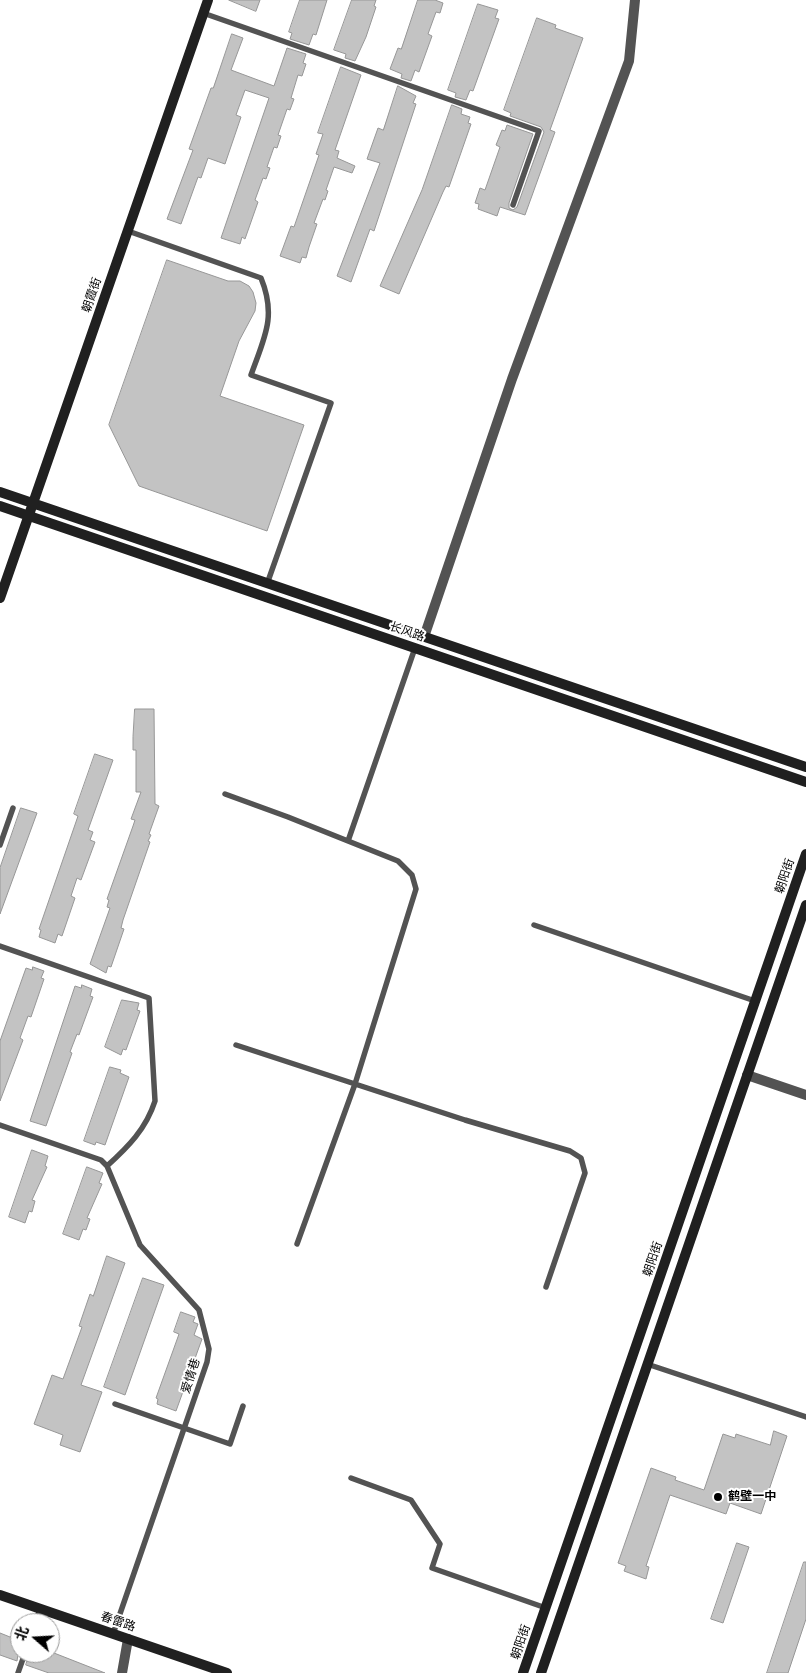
<!DOCTYPE html>
<meta charset="utf-8">
<style>
body{margin:0}
#map{position:relative;width:806px;height:1673px;overflow:hidden;background:#fff;font-family:"PT Sans Narrow","Noto Sans SC",sans-serif}
canvas{display:block}
.north{position:absolute;left:10px;top:1613px;width:50px;height:50px;box-sizing:border-box;background:#fff;border:1px solid #999;border-radius:50%;rotate:289deg;font-size:14px;font-weight:700;line-height:20px;text-align:center;color:#000}
.north::after{content:'';display:block;margin:auto;width:18px;height:22px;background:#000;clip-path:polygon(50% 0,100% 100%,50% 72%,0 100%)}
</style>
<div id="map">
<canvas width="806" height="1673"></canvas>
<div class="north">北</div>
</div>
<script>
const c = document.querySelector('canvas').getContext('2d');
c.lineJoin = 'round';
function paint(path, color) {
  c.fillStyle = color;
  c.fill(path, 'evenodd');
}
function stroke(path, color, width, dash) {
  c.strokeStyle = color;
  c.lineWidth = width;
  c.lineCap = dash ? 'butt' : 'round';
  c.setLineDash(dash || []);
  c.stroke(path);
}
function label(font, color, halo, rows, align = 'center') {
  c.font = font + ' "PT Sans Narrow","Noto Sans SC",sans-serif';
  c.lineWidth = 4;
  c.setLineDash([]);
  c.textBaseline = 'middle';
  c.strokeStyle = halo;
  c.fillStyle = color;
  for (const [text, x, y, turn = 0] of rows) {
    c.save();
    c.translate(x, y);
    c.rotate((+turn || 0) * Math.PI / 180);
    c.textAlign = isNaN(turn) ? turn : align;
    if (halo) c.strokeText(text, 0, 0);
    c.fillText(text, 0, 0);
    c.restore();
  }
}
const building = new Path2D(`
 M 229,0 L 260,0 L 256,11 Z
 M 300,0 L 327,0 L 316,35 L 313,34 L 309,45 L 290,39 L 292,33 L 289,32 Z
 M 352,0 L 376,0 L 374,6 L 376,7 L 366,37 L 355,61 L 345,58 L 346,54 L 334,50 Z
 M 418,0 L 435,0 L 443,3 L 440,13 L 436,12 L 428,34 L 432,36 L 419,72 L 415,70 L 411,81 L 401,78 L 402,74 L 390,69 L 398,48 L 401,49 Z
 M 478,4 L 498,10 L 495,18 L 499,19 L 473,91 L 470,90 L 466,100 L 455,97 L 456,93 L 448,90 Z
 M 537,18 L 556,25 L 555,28 L 583,38 L 550,130 L 555,132 L 525,215 L 500,207 L 497,216 L 478,209 L 479,204 L 475,203 L 480,188 L 485,190 L 500,147 L 496,145 L 502,130 L 505,131 L 507,125 L 533,134 L 509,203 L 509,208 L 513,210 L 517,207 L 544,132 L 541,127 L 510,116 L 511,113 L 504,110 Z
 M 232,34 L 243,38 L 231,70 L 274,86 L 287,48 L 306,54 L 303,63 L 306,64 L 302,76 L 298,75 L 291,98 L 294,99 L 290,110 L 287,109 L 278,135 L 281,136 L 277,148 L 274,147 L 267,167 L 270,168 L 266,179 L 263,178 L 255,200 L 258,202 L 245,239 L 242,237 L 240,244 L 221,238 L 269,98 L 245,90 L 236,115 L 241,117 L 225,164 L 208,158 L 201,178 L 198,177 L 181,224 L 167,219 L 193,150 L 189,149 L 211,88 L 213,88 Z
 M 341,67 L 361,75 L 335,150 L 339,151 L 337,158 L 355,166 L 352,173 L 334,167 L 326,190 L 328,191 L 325,200 L 323,199 L 314,223 L 317,224 L 309,247 L 306,258 L 302,257 L 300,263 L 280,256 L 291,226 L 294,227 L 319,155 L 316,154 L 323,134 L 318,133 Z
 M 398,86 L 416,96 L 413,103 L 416,104 L 374,231 L 370,229 L 351,282 L 337,276 L 380,163 L 367,159 L 378,128 L 383,130 Z
 M 452,105 L 462,109 L 461,114 L 470,117 L 468,123 L 471,124 L 449,187 L 446,186 L 443,192 L 399,294 L 380,286 L 422,190 Z
 M 167,260 L 228,281 L 240,281 L 249,286 L 253,292 L 256,303 L 255,311 L 239,341 L 220,396 L 304,425 L 267,531 L 139,486 L 109,425 Z
 M 135,709 L 154,709 L 155,804 L 159,806 L 149,834 L 151,835 L 148,841 L 150,842 L 123,920 L 121,928 L 124,929 L 111,967 L 108,966 L 106,973 L 90,964 L 110,908 L 107,907 L 109,900 L 107,899 L 133,826 L 135,820 L 131,819 L 141,792 L 136,792 L 136,750 L 133,750 L 133,737 Z
 M 95,754 L 113,760 L 88,830 L 93,832 L 90,840 L 95,842 L 81,880 L 77,878 L 71,896 L 75,898 L 62,936 L 58,934 L 55,943 L 39,937 L 41,930 L 39,929 L 78,816 L 74,814 Z
 M 21,808 L 37,813 L 0,914 L 0,868 Z
 M 33,967 L 44,971 L 41,978 L 44,979 L 31,1017 L 28,1016 L 20,1038 L 23,1040 L 0,1101 L 0,1041 L 26,968 L 32,970 Z
 M 82,985 L 92,989 L 90,996 L 93,997 L 79,1035 L 77,1034 L 70,1052 L 72,1053 L 46,1126 L 30,1121 L 75,986 L 81,988 Z
 M 122,1000 L 139,1003 L 137,1010 L 140,1011 L 126,1050 L 123,1049 L 121,1055 L 105,1047 Z
 M 110,1067 L 121,1070 L 120,1073 L 129,1077 L 105,1145 L 96,1142 L 95,1145 L 84,1141 Z
 M 32,1150 L 48,1156 L 45,1166 L 47,1167 L 32,1200 L 35,1201 L 32,1212 L 29,1211 L 25,1223 L 9,1217 Z
 M 87,1167 L 103,1173 L 99,1183 L 102,1184 L 87,1218 L 90,1219 L 86,1230 L 83,1229 L 79,1240 L 63,1234 Z
 M 107,1256 L 125,1263 L 81,1385 L 102,1392 L 80,1452 L 60,1445 L 63,1435 L 34,1424 L 52,1375 L 63,1379 L 82,1327 L 79,1326 L 90,1294 L 93,1296 Z
 M 143,1278 L 164,1285 L 125,1395 L 104,1387 Z
 M 181,1312 L 195,1317 L 193,1322 L 198,1324 L 194,1335 L 202,1339 L 176,1411 L 157,1404 L 158,1399 L 156,1398 L 179,1334 L 174,1332 Z
 M 774,1431 L 787,1436 L 761,1514 L 730,1503 L 726,1514 L 670,1495 L 646,1566 L 649,1567 L 646,1579 L 624,1571 L 626,1566 L 618,1563 L 651,1468 L 676,1477 L 675,1480 L 704,1490 L 723,1434 L 735,1438 L 736,1434 L 770,1445 Z
 M 737,1543 L 749,1547 L 723,1623 L 711,1619 Z
 M 804,1562 L 806,1562 L 806,1619 L 788,1673 L 767,1673 Z
 M 0,1633 L 20,1641 L 17,1661 L 0,1655 Z
 M 30,1653 L 54,1653 L 105,1673 L 49,1673 L 26,1665 Z`);
paint(building, '#c3c3c3');
stroke(building, '#979797', 1);
stroke(new Path2D(`
 M 203,13 L 539,131 L 513,205
 M 128,231 L 261,278 C 277,317 264,338 251,375 L 331,403 L 267,584
 M 225,794 L 288,817 L 398,861 L 412,875 L 416,889 L 355,1084 L 297,1244
 M 348,841 L 415,648
 M 0,845 L 13,808
 M 534,925 L 755,1001
 M 0,946 L 149,998 L 155,1101 C 146,1129 128,1147 107,1166
 M 236,1045 L 465,1120 L 570,1151 L 581,1158 L 585,1173 L 546,1287
 M 0,1125 L 101,1160 L 107,1166 L 140,1245 L 199,1310 L 209,1349 L 207,1362 L 113,1634
 M 647,1364 L 806,1417
 M 115,1404 L 230,1444 L 243,1406
 M 351,1478 L 411,1500 L 440,1544 L 432,1568 L 546,1608
 M 35,1623 L 40,1609
 M 18,1673 L 25,1653`), '#535353', 5.5);
stroke(new Path2D(`
 M 424,637 L 512,379 L 629,61 L 635,0
 M 747,1075 L 806,1095
 M 122,1673 L 128,1639`), '#535353', 10);
stroke(new Path2D(`
 M 0,492 L 806,767
 M 0,506 L 806,782
 M 0,598 L 208,0
 M 0,1595 L 227,1673
 M 523,1673 L 806,854
 M 541,1673 L 806,905`), '#202020', 10);
for (const [x, y, r, color] of [
 [718,1497,5,"#000"]
]) {
  const dot = new Path2D();
  dot.arc(x, y, r, 0, 2 * Math.PI);
  c.fillStyle = color;
  c.fill(dot);
  stroke(dot, '#fff', 2);
}
label('12px', '#000', '#fff', [
 ["朝霞街",92,295,-71],
 ["长风路",407,632,19],
 ["朝阳街",785,876,-71],
 ["朝阳街",653,1259,-71],
 ["爱情巷",191,1376,-72],
 ["春雷路",118,1622,19],
 ["朝阳街",521,1642,-71]
]);
label('bold 12px', '#000', '#fff', [
 ["鹤壁一中",728,1497]
], 'left');
</script>
